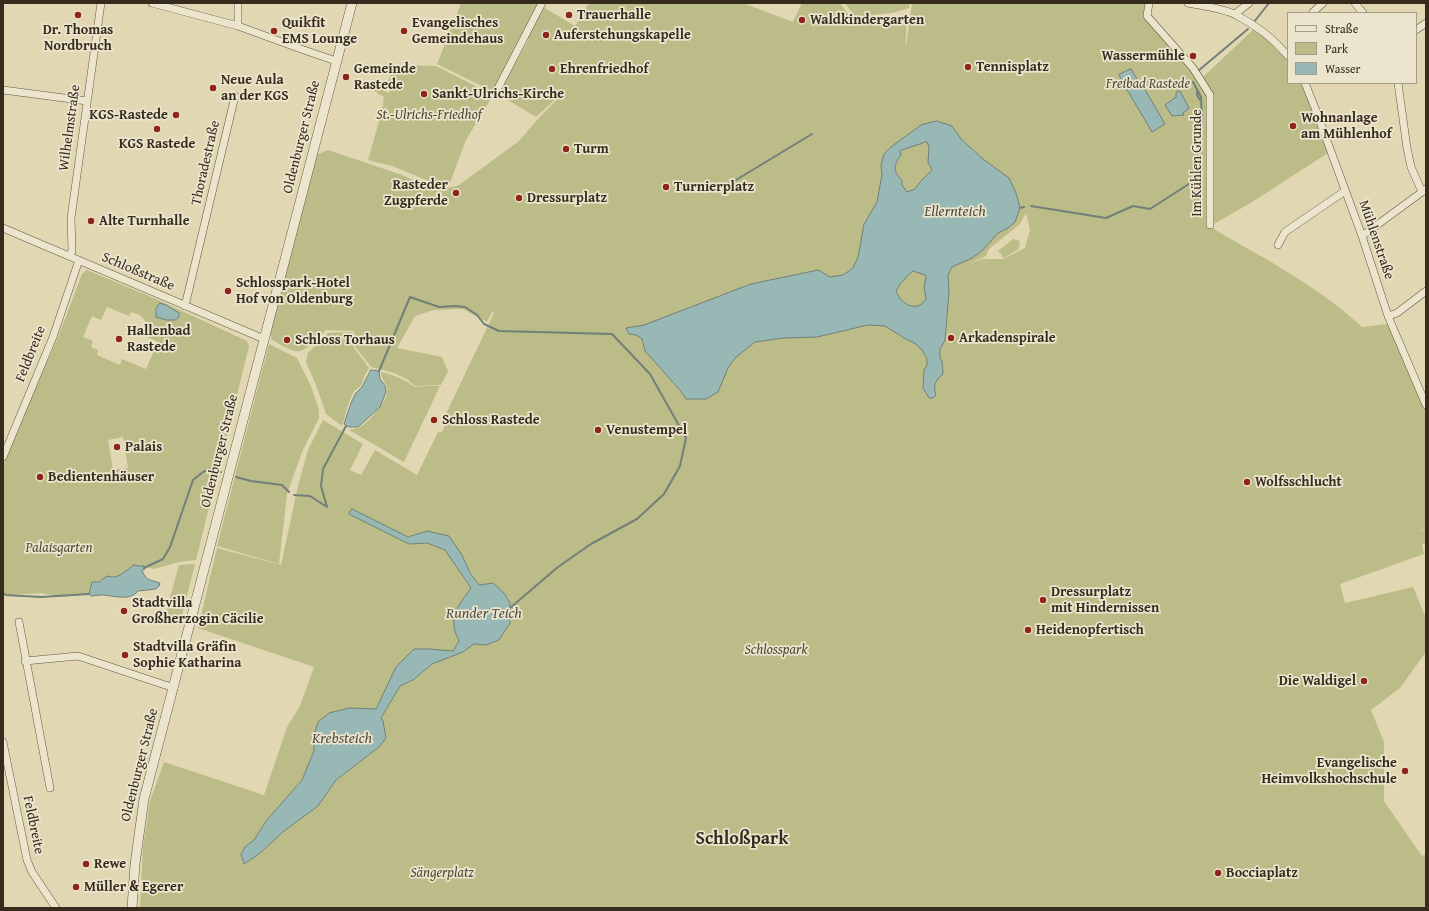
<!DOCTYPE html>
<meta charset="utf-8">
<style>
body{margin:0}
#map{position:relative;width:1429px;height:911px;overflow:hidden;background:#e2d7b3;font-family:"Gentium Book Plus",serif}
canvas{display:block}
.frame{position:absolute;inset:0;border:4px solid #372b1e;pointer-events:none}
.legend{position:absolute;left:1287px;top:12px;width:130px;height:72px;box-sizing:border-box;background:#ece5ce;border:1px solid #a49b88;margin:0;padding:5px 7px;list-style:none;font-size:12px;color:#372b1e}
.legend li{display:flex;align-items:center;gap:8px;height:20px}
.legend b{width:20px;border:1px solid #a49b88}
</style>
<div id="map">
<canvas width="1429" height="911"></canvas>
<div class="frame"></div>
<ul class="legend">
<li><b style="height:5px;background:#ece5ce"></b>Straße</li>
<li><b style="height:11px;background:#bbbc87"></b>Park</li>
<li><b style="height:11px;background:#97b8b5"></b>Wasser</li>
</ul>
</div>
<script>
const c = document.querySelector('canvas').getContext('2d');
c.lineJoin = 'round';
function paint(path, color) {
  c.fillStyle = color;
  c.fill(path, 'evenodd');
}
function stroke(path, color, width, dash) {
  c.strokeStyle = color;
  c.lineWidth = width;
  c.lineCap = dash ? 'butt' : 'round';
  c.setLineDash(dash || []);
  c.stroke(path);
}
function label(font, color, halo, rows, align = 'center') {
  c.font = font + ' "Gentium Book Plus",serif';
  c.lineWidth = 3.5;
  c.setLineDash([]);
  c.textBaseline = 'middle';
  c.strokeStyle = halo;
  c.fillStyle = color;
  for (const [text, x, y, turn = 0] of rows) {
    c.save();
    c.translate(x, y);
    c.rotate((+turn || 0) * Math.PI / 180);
    c.textAlign = isNaN(turn) ? turn : align;
    if (halo) c.strokeText(text, 0, 0);
    c.fillText(text, 0, 0);
    c.restore();
  }
}
paint(new Path2D(`
 M 461,3 L 542,3 L 541,6 L 575,26 L 589,3 L 743,3 L 793,22 L 802,3 L 840,3 L 853,21 C 863,19 899,11 905,22 C 908,28 905,39 906,46 L 912,3 L 1147,3 L 1146,16 L 1201,79 L 1255,28 L 1288,56 L 1288,83 L 1305,83 L 1331,151 L 1249,204 L 1210,226 L 1217,231 C 1267,260 1319,287 1362,327 L 1389,324 L 1426,406 L 1426,528 L 1416,532 L 1426,529 L 1426,543 L 1422,544 L 1424,554 L 1340,584 L 1345,603 L 1413,587 L 1426,618 L 1426,652 L 1400,688 L 1371,710 L 1384,742 L 1384,801 L 1422,856 L 1426,854 L 1426,908 L 140,908 L 143,847 L 150,801 L 164,762 L 264,795 L 287,727 L 300,706 L 314,667 L 198,628 L 217,548 L 281,565 L 298,486 L 308,450 L 323,420 L 363,444 L 350,470 L 361,475 L 375,450 L 417,475 L 438,432 L 442,432 L 447,421 L 444,418 L 494,313 L 492,312 L 487,322 L 463,309 L 434,310 L 415,316 L 397,348 L 442,357 L 448,371 L 441,385 L 415,386 L 407,379 L 394,373 L 371,367 L 354,345 L 354,331 L 326,330 C 319,337 305,354 294,351 C 286,348 278,343 271,339 L 271,327 L 316,155 L 328,150 L 402,175 L 439,192 L 444,207 L 440,190 L 446,188 L 392,166 L 368,160 L 382,111 L 384,97 L 373,90 L 375,86 L 389,93 L 392,87 L 387,84 L 395,65 L 436,66 L 493,95 L 466,140 L 448,188 L 459,185 L 519,141 L 537,120 L 573,83 L 536,117 L 498,94 L 529,39 L 525,35 L 494,92 L 437,64 ZM 1026,213 L 1030,230 L 1025,248 L 1003,259 L 982,259 L 963,267 L 986,256 L 989,249 L 1020,224 ZM 352,509 L 408,537 L 427,531 L 462,555 L 470,573 L 479,585 L 493,583 C 496,588 501,590 505,595 C 517,610 506,624 499,640 L 486,645 L 474,644 L 463,652 L 432,664 L 413,680 L 400,686 L 382,717 L 396,667 L 403,660 L 447,651 L 453,651 L 459,641 L 457,635 L 463,598 L 471,589 L 445,550 L 427,543 L 409,544 ZM 314,735 L 379,747 L 336,780 L 318,806 L 284,831 L 259,854 L 244,864 L 241,853 L 245,847 L 254,840 L 266,821 L 302,780 L 314,751 Z
 M 845,3 L 910,3 L 909,8 L 892,13 L 855,17 Z
 M 1013,239 L 1020,241 L 1019,249 L 1004,258 L 998,251 Z
 M 87,270 L 156,299 L 247,341 L 249,346 L 196,560 L 179,562 L 154,569 L 144,566 L 129,568 L 126,571 L 121,575 L 102,579 L 89,590 L 89,594 L 60,597 L 42,593 L 6,595 L 3,593 L 3,467 L 14,437 L 57,340 L 82,274 ZM 107,307 L 129,316 L 131,312 L 140,315 L 147,323 L 142,335 L 158,342 L 146,369 L 122,359 L 120,365 L 97,355 L 98,350 L 91,347 L 93,341 L 83,337 L 92,316 L 101,320 ZM 123,437 L 128,468 L 113,470 L 108,440 Z
 M 353,332 L 353,346 L 369,368 L 364,377 L 361,386 L 354,391 L 349,402 L 342,426 L 326,414 L 316,385 L 306,362 L 308,353 L 328,333 Z
 M 269,344 L 297,358 L 311,386 L 319,410 L 319,418 L 302,452 L 287,494 L 279,564 L 217,546 Z
 M 381,372 C 394,375 404,379 415,387 L 426,386 L 440,386 L 404,462 L 349,430 C 352,429 355,429 358,428 C 367,424 387,402 387,392 C 388,386 381,379 381,372 Z
 M 195,564 L 180,623 L 164,619 L 179,565 Z`), '#bbbc87');
const water = new Path2D(`
 M 1131,69 L 1137,79 L 1125,86 L 1119,75 Z
 M 1140,81 L 1165,124 L 1152,132 L 1126,88 Z
 M 1178,91 L 1180,91 L 1189,108 L 1183,113 L 1184,115 L 1172,116 L 1165,105 L 1176,97 L 1176,94 Z
 M 937,121 L 952,126 L 961,139 L 983,159 L 1009,178 L 1016,193 L 1020,208 L 1015,222 L 1008,228 L 998,233 L 982,251 L 972,258 L 952,267 L 948,275 L 949,291 L 945,340 L 940,349 L 940,358 L 942,361 L 943,374 C 935,381 933,385 936,395 L 933,398 L 929,398 L 923,388 L 924,370 L 927,365 L 927,359 L 922,350 L 916,344 L 904,338 L 885,326 L 868,325 L 817,337 L 783,338 L 755,342 L 735,358 L 728,368 L 718,392 L 706,399 L 686,399 L 680,390 L 645,351 L 642,339 L 636,335 L 629,334 L 626,328 L 644,325 L 751,284 L 818,270 L 830,277 L 843,275 L 853,268 L 858,257 L 864,224 L 877,202 L 882,175 L 881,165 L 884,154 L 891,147 L 921,125 ZM 927,142 L 929,147 L 928,162 L 932,170 L 921,181 L 915,189 L 907,192 L 902,185 L 902,180 C 892,171 894,165 901,155 L 900,151 ZM 913,271 L 925,275 L 926,278 L 924,287 L 926,299 C 917,313 901,305 896,291 L 900,284 Z
 M 160,303 L 166,305 L 179,313 L 179,317 L 175,320 L 166,320 L 156,317 L 156,309 Z
 M 371,370 L 379,371 L 380,379 L 385,386 L 386,392 L 380,407 L 358,427 L 349,427 L 344,424 L 351,403 L 356,393 L 362,387 Z
 M 352,509 L 408,537 L 427,531 L 449,536 L 462,555 L 470,573 L 479,585 L 493,583 L 504,593 L 510,603 L 510,623 L 499,640 L 486,645 L 474,644 L 463,652 L 432,664 L 413,680 L 400,686 L 381,718 L 383,721 L 386,738 L 379,747 L 336,780 L 318,806 L 284,831 L 259,854 L 244,864 L 241,854 L 245,847 L 254,840 L 266,821 L 302,780 L 314,751 L 314,735 L 318,722 L 329,713 L 349,708 L 376,709 L 396,667 L 414,649 L 429,649 L 453,651 L 459,641 C 457,636 454,631 454,626 C 452,612 463,599 471,588 L 445,550 L 427,543 L 409,544 L 349,514 Z
 M 134,565 L 138,566 L 144,566 L 145,569 L 142,571 C 148,582 149,579 160,583 L 159,586 L 156,589 L 138,591 C 130,602 113,595 101,595 C 98,595 94,596 91,596 L 89,594 L 92,582 L 99,582 L 107,576 C 118,580 125,571 134,565 Z`);
paint(water, '#97b8b5');
stroke(water, '#718079', 1);
stroke(new Path2D(`
 M 1254,22 L 1269,3
 M 1198,71 L 1248,29
 M 1193,82 L 1201,97 L 1202,125 L 1198,126
 M 1197,92 L 1197,95 L 1200,100
 M 709,191 L 736,180 L 812,134
 M 1031,206 L 1106,218 L 1133,206 L 1150,209 L 1198,178
 M 1020,208 L 1024,207
 M 379,371 L 410,297 L 439,307 L 455,306 L 465,307 L 477,315 L 484,324 L 499,331 L 612,334 L 650,374 L 686,438 L 680,466 L 664,494 L 637,519 L 591,544 L 558,567 L 510,608
 M 236,477 L 251,481 L 282,485 L 289,492
 M 294,495 L 310,496 L 327,507 L 321,486 L 323,469 L 346,426
 M 144,568 L 163,559 L 170,547 L 193,480 L 203,472 L 210,469 L 221,472
 M 3,593 L 6,595 L 41,597 L 89,594`), '#718079', 2);
const minor = new Path2D(`
 M 152,3 L 238,26 L 301,49 L 336,61
 M 1149,3 L 1147,16 L 1193,68 L 1210,95 L 1210,225
 M 1188,3 C 1203,6 1223,8 1236,15 C 1256,25 1274,39 1288,56
 M 1355,3 L 1363,13
 M 1313,12 L 1323,3
 M 1235,14 L 1249,3
 M 238,26 L 238,3
 M 1416,30 L 1426,23
 M 1305,83 L 1315,108 L 1362,236 L 1388,316 L 1426,405
 M 1398,83 L 1407,148 L 1411,167 L 1422,192
 M 3,90 L 87,101
 M 495,94 L 542,3
 M 3,228 L 264,339
 M 1362,236 L 1426,189
 M 1278,245 L 1285,232 L 1345,191
 M 70,256 L 72,251 L 71,218 L 101,3
 M 185,306 L 235,96
 M 1388,316 L 1397,313 L 1426,291
 M 3,457 L 53,337 L 79,260
 M 19,622 L 50,788
 M 25,661 L 78,656 L 174,688
 M 3,742 L 27,860 L 32,872 L 56,908`);
const tertiary = new Path2D(`
 M 132,908 L 135,864 L 144,799 L 352,3`);
stroke(minor, '#625643', 8);
stroke(tertiary, '#625643', 10);
stroke(minor, '#ece5ce', 7);
stroke(tertiary, '#ece5ce', 9);
for (const [x, y, r, color] of [
 [78,15,4,"#8f2418"],
 [569,15,4,"#8f2418"],
 [802,20,4,"#8f2418"],
 [274,31,4,"#8f2418"],
 [404,31,4,"#8f2418"],
 [546,35,4,"#8f2418"],
 [1193,56,4,"#8f2418"],
 [968,67,4,"#8f2418"],
 [552,69,4,"#8f2418"],
 [346,77,4,"#8f2418"],
 [213,88,4,"#8f2418"],
 [424,94,4,"#8f2418"],
 [176,115,4,"#8f2418"],
 [1293,126,4,"#8f2418"],
 [157,129,4,"#8f2418"],
 [566,149,4,"#8f2418"],
 [666,187,4,"#8f2418"],
 [456,193,4,"#8f2418"],
 [519,198,4,"#8f2418"],
 [91,221,4,"#8f2418"],
 [228,291,4,"#8f2418"],
 [951,338,4,"#8f2418"],
 [119,339,4,"#8f2418"],
 [287,340,4,"#8f2418"],
 [434,420,4,"#8f2418"],
 [598,430,4,"#8f2418"],
 [117,447,4,"#8f2418"],
 [40,477,4,"#8f2418"],
 [1247,482,4,"#8f2418"],
 [1043,600,4,"#8f2418"],
 [124,611,4,"#8f2418"],
 [1028,630,4,"#8f2418"],
 [125,655,4,"#8f2418"],
 [1364,681,4,"#8f2418"],
 [1405,771,4,"#8f2418"],
 [86,864,4,"#8f2418"],
 [1218,873,4,"#8f2418"],
 [76,887,4,"#8f2418"]
]) {
  const dot = new Path2D();
  dot.arc(x, y, r, 0, 2 * Math.PI);
  c.fillStyle = color;
  c.fill(dot);
  stroke(dot, '#ece5ce', 1.5);
}
label('bold 14px', '#372b1e', '#ece5ce', [
 ["Trauerhalle",577,15],
 ["Waldkindergarten",810,20],
 ["Quikfit",282,23],
 ["EMS Lounge",282,39],
 ["Evangelisches",412,23],
 ["Gemeindehaus",412,39],
 ["Dr. Thomas",78,30,"center"],
 ["Nordbruch",78,46,"center"],
 ["Auferstehungskapelle",554,35],
 ["Wassermühle",1185,56,"right"],
 ["Tennisplatz",976,67],
 ["Gemeinde",354,69],
 ["Rastede",354,85],
 ["Ehrenfriedhof",560,69],
 ["Neue Aula",221,80],
 ["an der KGS",221,96],
 ["Sankt-Ulrichs-Kirche",432,94],
 ["KGS-Rastede",168,115,"right"],
 ["Wohnanlage",1301,118],
 ["am Mühlenhof",1301,134],
 ["KGS Rastede",157,144,"center"],
 ["Turm",574,149],
 ["Rasteder",448,185,"right"],
 ["Zugpferde",448,201,"right"],
 ["Turnierplatz",674,187],
 ["Dressurplatz",527,198],
 ["Alte Turnhalle",99,221],
 ["Schlosspark-Hotel",236,283],
 ["Hof von Oldenburg",236,299],
 ["Hallenbad",127,331],
 ["Rastede",127,347],
 ["Arkadenspirale",959,338],
 ["Schloss Torhaus",295,340],
 ["Schloss Rastede",442,420],
 ["Venustempel",606,430],
 ["Palais",125,447],
 ["Bedientenhäuser",48,477],
 ["Wolfsschlucht",1255,482],
 ["Dressurplatz",1051,592],
 ["mit Hindernissen",1051,608],
 ["Stadtvilla",132,603],
 ["Großherzogin Cäcilie",132,619],
 ["Heidenopfertisch",1036,630],
 ["Stadtvilla Gräfin",133,647],
 ["Sophie Katharina",133,663],
 ["Die Waldigel",1356,681,"right"],
 ["Evangelische",1397,763,"right"],
 ["Heimvolkshochschule",1397,779,"right"],
 ["Rewe",94,864],
 ["Bocciaplatz",1226,873],
 ["Müller & Egerer",84,887]
], 'left');
label('italic 14px', '#514833', '#ece5ce', [
 ["Freibad Rastede",1148,84],
 ["St.-Ulrichs-Friedhof",429,115],
 ["Palaisgarten",59,548],
 ["Schlosspark",776,650],
 ["Sängerplatz",442,873]
]);
label('14px', '#372b1e', '#ece5ce', [
 ["Wilhelmstraße",70,128,-82],
 ["Oldenburger Straße",302,137,-76],
 ["Thoradestraße",206,163,-77],
 ["Im Kühlen Grunde",1197,163,-90],
 ["Mühlenstraße",1376,240,71],
 ["Schloßstraße",138,272,23],
 ["Feldbreite",31,354,-68],
 ["Oldenburger Straße",220,451,-76],
 ["Oldenburger Straße",140,765,-76],
 ["Feldbreite",33,825,78]
]);
label('italic 15px', '#4f4e44', '#ece5ce', [
 ["Ellernteich",955,212],
 ["Runder Teich",484,614],
 ["Krebsteich",342,739]
]);
label('bold 18px', '#372b1e', '#ece5ce', [
 ["Schloßpark",742,839]
]);
</script>
